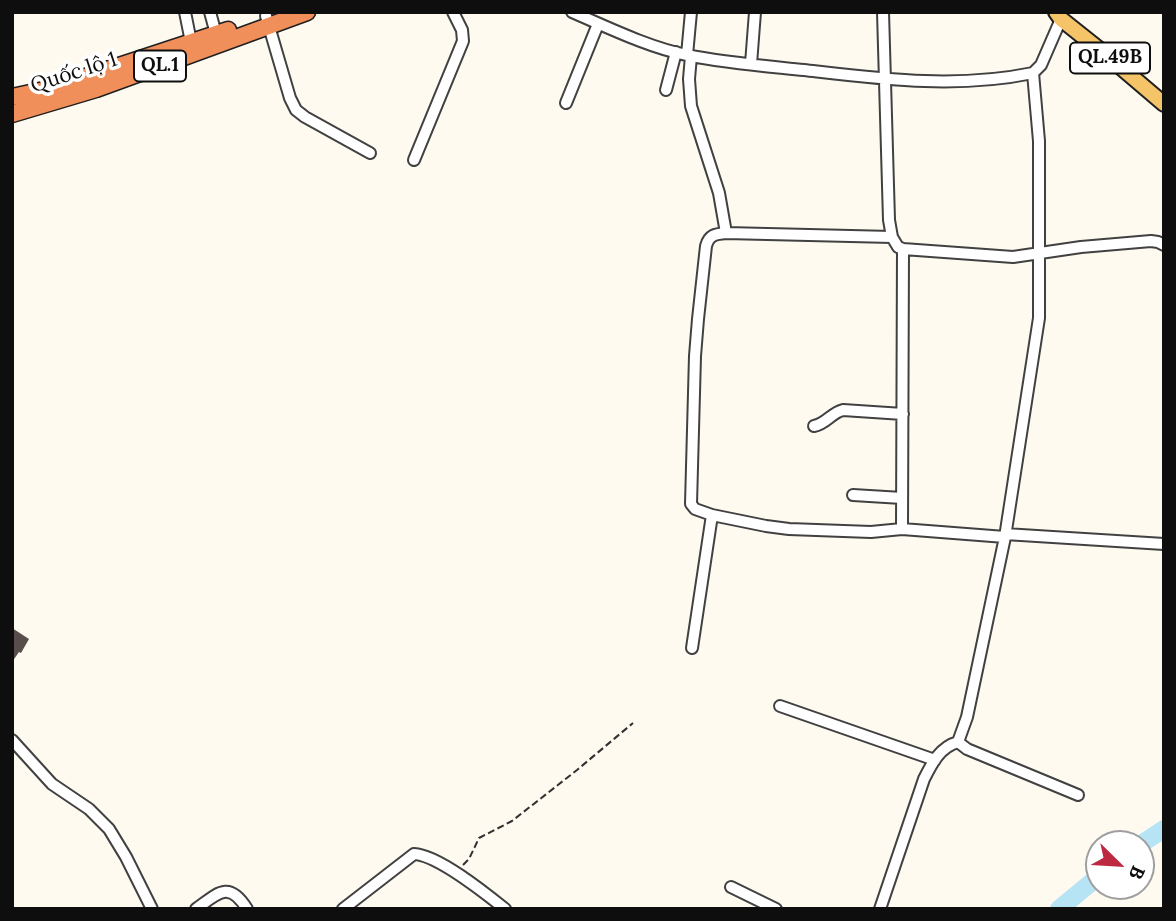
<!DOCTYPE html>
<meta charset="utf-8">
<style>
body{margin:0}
#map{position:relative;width:1176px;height:921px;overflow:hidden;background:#fffaf0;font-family:Lora,serif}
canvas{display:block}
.frame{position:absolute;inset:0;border:14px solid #0e0e0e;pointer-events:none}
.north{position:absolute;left:1085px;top:830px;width:70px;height:70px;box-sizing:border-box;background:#fff;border:2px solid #9f9f9f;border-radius:50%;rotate:114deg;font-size:19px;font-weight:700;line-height:28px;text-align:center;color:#0e0e0e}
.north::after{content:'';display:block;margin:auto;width:24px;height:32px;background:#bc2940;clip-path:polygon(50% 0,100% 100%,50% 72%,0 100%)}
</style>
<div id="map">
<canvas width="1176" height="921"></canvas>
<div class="frame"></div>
<div class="north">B</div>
</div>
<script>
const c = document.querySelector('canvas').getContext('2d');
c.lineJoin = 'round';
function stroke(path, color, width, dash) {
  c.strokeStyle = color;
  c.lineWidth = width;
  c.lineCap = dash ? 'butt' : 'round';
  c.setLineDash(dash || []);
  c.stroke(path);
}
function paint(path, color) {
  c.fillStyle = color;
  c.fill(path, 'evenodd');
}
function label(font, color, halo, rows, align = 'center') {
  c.font = font + ' Lora,serif';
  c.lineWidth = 7;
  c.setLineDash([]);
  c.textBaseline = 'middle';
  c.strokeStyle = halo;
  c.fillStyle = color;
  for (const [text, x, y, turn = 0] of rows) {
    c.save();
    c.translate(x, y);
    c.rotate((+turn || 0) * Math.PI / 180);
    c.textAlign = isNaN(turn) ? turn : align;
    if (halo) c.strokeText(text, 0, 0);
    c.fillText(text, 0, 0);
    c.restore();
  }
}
stroke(new Path2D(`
 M 1141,844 L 1164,829
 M 1059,909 L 1099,876`), '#b6e4f5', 18);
paint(new Path2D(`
 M 12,628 L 29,639 L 21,653 L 19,652 L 12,662 Z`), '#574e4b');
const minor = new Path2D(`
 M 185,12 L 191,42
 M 210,12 L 216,34
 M 572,12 C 607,27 650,48 687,55 C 725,63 765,66 804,70 C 882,79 955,89 1033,73 L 1041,65 L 1061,19
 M 883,12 L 889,220 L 892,237 L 898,247 L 903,249 L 1013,257 L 1081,247 L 1151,241 L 1158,242 L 1164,245
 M 266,16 L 290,98 L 296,110 L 305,117 L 370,153
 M 687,55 L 691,12
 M 691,56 L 689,79 L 691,106 L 719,193 L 726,233
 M 751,64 L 755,12
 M 666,90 L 676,52
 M 566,103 L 598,24
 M 414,160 L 463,41 L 462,30 L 453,12
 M 892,237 L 726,233 C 715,234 709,235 706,246 L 698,319 L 695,356 L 691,504 L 695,509 L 712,515 L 766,526 L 789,529 L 871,532 L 902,529 L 1005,537
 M 814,426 C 826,424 831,413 843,410 L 903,414
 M 853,495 L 902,498
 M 902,529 L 903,249
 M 1005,534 L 1164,544
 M 692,648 L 712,515
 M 780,706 L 935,760
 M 12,740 L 52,784 L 89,809 L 109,829 L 126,857 L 152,909
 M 958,742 L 967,749 L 1078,795
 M 731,887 L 776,909
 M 196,909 C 218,893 229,880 247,909
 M 343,909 L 414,854 C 438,855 485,893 505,909
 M 880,909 L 924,779 C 932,763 940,747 958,742 L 967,717 L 1005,537 L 1039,318 L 1039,141 L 1033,73`);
const major = new Path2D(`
 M 1056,12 L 1061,19 L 1110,58 L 1164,104`);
const highway = new Path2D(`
 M 12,97 L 49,89 L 228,30
 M 12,114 L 96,89 L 307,12`);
stroke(minor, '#414141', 14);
stroke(major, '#1f1f1f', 18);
stroke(highway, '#1f1f1f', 19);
stroke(new Path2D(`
 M 463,865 L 469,859 L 479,838 L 512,821 L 577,770 L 633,723`), '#303030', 2, [7, 3.5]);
stroke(minor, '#fff', 10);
stroke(major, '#f5c469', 14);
stroke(highway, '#f18f5b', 16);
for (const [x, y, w] of [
 [1110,58,80],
 [160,66,52]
]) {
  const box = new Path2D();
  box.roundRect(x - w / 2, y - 15.5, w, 31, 5);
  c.fillStyle = '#fff';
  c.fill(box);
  stroke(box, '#0e0e0e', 2);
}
label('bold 19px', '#0e0e0e', null, [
 ["QL.49B",1110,58],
 ["QL.1",160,66]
]);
label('21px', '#0e0e0e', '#fff', [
 ["Quốc lộ 1",74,73,-18]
]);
</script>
